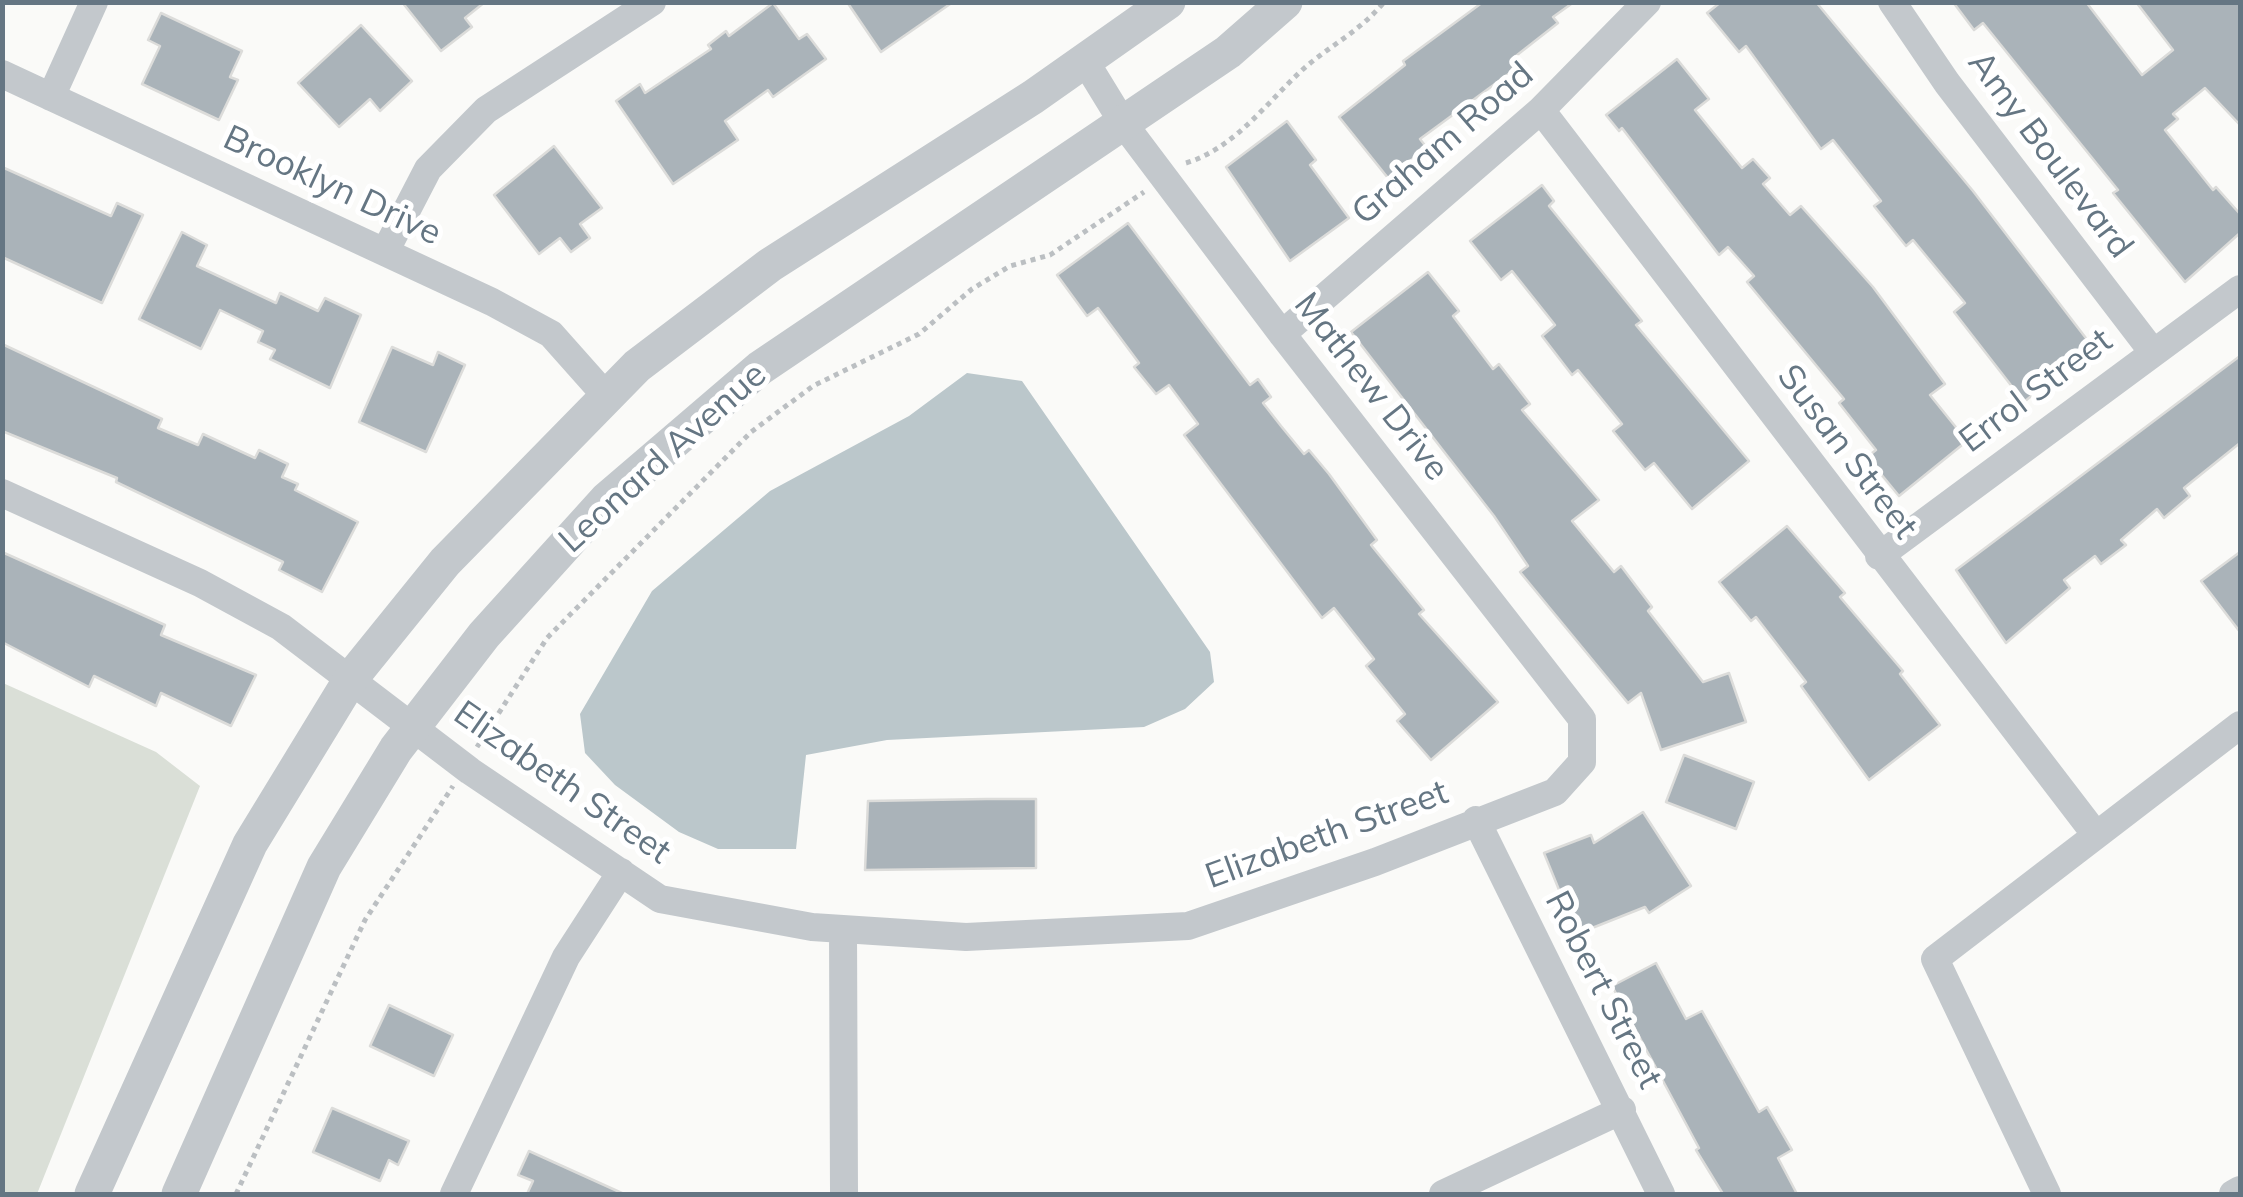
<!DOCTYPE html>
<style>
body{margin:0}
#map{position:relative;width:2243px;height:1197px;overflow:hidden;background:#fafaf8;font-family:Mulish,sans-serif}
canvas{display:block}
.frame{position:absolute;inset:0;border:5px solid #657683;pointer-events:none}
</style>
<div id="map">
<canvas width="2243" height="1197"></canvas>
<div class="frame"></div>
</div>
<script>
const c = document.querySelector('canvas').getContext('2d');
c.lineJoin = 'round';
function paint(path, color) {
  c.fillStyle = color;
  c.fill(path, 'evenodd');
}
function stroke(path, color, width, dash) {
  c.strokeStyle = color;
  c.lineWidth = width;
  c.lineCap = dash ? 'butt' : 'round';
  c.setLineDash(dash || []);
  c.stroke(path);
}
function label(font, color, halo, rows, align = 'center') {
  c.font = font + ' Mulish,sans-serif';
  c.lineWidth = 10;
  c.setLineDash([]);
  c.textBaseline = 'middle';
  c.strokeStyle = halo;
  c.fillStyle = color;
  for (const [text, x, y, turn = 0] of rows) {
    c.save();
    c.translate(x, y);
    c.rotate((+turn || 0) * Math.PI / 180);
    c.textAlign = isNaN(turn) ? turn : align;
    if (halo) c.strokeText(text, 0, 0);
    c.fillText(text, 0, 0);
    c.restore();
  }
}
paint(new Path2D(`
 M 3,683 L 156,752 L 200,786 L 37,1194 L 3,1194 Z`), '#dadfd7');
paint(new Path2D(`
 M 967,373 L 1022,381 L 1210,652 L 1214,682 L 1185,709 L 1144,727 L 887,740 L 806,755 L 796,849 L 718,849 L 679,832 L 615,785 L 585,753 L 580,714 L 652,591 L 770,491 L 909,416 Z`), '#bbc7cb');
const building = new Path2D(`
 M 402,2 L 485,2 L 465,18 L 472,27 L 441,51 Z
 M 847,2 L 953,2 L 881,52 Z
 M 1483,2 L 1574,2 L 1553,17 L 1558,23 L 1512,59 L 1518,67 L 1420,139 L 1427,148 L 1388,178 L 1339,117 L 1405,65 L 1403,61 Z
 M 1721,2 L 1816,2 L 1973,191 L 2092,346 L 2024,402 L 1954,312 L 1965,303 L 1913,240 L 1906,246 L 1874,206 L 1881,201 L 1833,140 L 1821,149 L 1746,46 L 1739,52 L 1707,13 Z
 M 1953,2 L 2086,2 L 2142,75 L 2173,50 L 2136,2 L 2240,2 L 2240,125 L 2205,88 L 2173,114 L 2178,119 L 2165,130 L 2213,190 L 2216,187 L 2240,214 L 2240,233 L 2185,282 L 2113,193 L 2118,190 L 1983,23 L 1974,30 Z
 M 773,3 L 799,39 L 807,34 L 826,59 L 773,97 L 768,90 L 725,121 L 738,140 L 673,184 L 616,101 L 640,84 L 645,93 L 711,49 L 708,45 L 726,31 L 729,36 Z
 M 161,13 L 242,51 L 230,77 L 238,80 L 219,120 L 142,84 L 160,46 L 148,40 Z
 M 361,25 L 412,81 L 380,111 L 370,99 L 339,127 L 298,83 Z
 M 1677,59 L 1709,99 L 1695,110 L 1742,168 L 1753,159 L 1770,178 L 1763,184 L 1790,215 L 1801,206 L 1873,287 L 1945,384 L 1930,395 L 1967,441 L 1899,496 L 1867,457 L 1876,450 L 1839,403 L 1844,399 L 1747,282 L 1754,276 L 1728,247 L 1719,255 L 1622,128 L 1619,131 L 1606,115 Z
 M 1287,121 L 1316,160 L 1310,165 L 1349,218 L 1290,261 L 1226,167 Z
 M 554,146 L 602,208 L 580,224 L 590,238 L 571,252 L 560,238 L 539,254 L 494,195 Z
 M 2,167 L 111,216 L 117,203 L 143,215 L 102,303 L 2,257 Z
 M 1542,185 L 1554,201 L 1549,206 L 1642,321 L 1636,325 L 1749,461 L 1692,509 L 1654,463 L 1645,470 L 1613,431 L 1622,424 L 1578,370 L 1572,375 L 1542,336 L 1555,325 L 1512,271 L 1501,280 L 1470,241 Z
 M 1128,223 L 1250,385 L 1258,379 L 1271,397 L 1263,403 L 1281,426 L 1304,454 L 1309,450 L 1329,474 L 1377,540 L 1371,545 L 1424,610 L 1419,614 L 1498,702 L 1431,760 L 1397,721 L 1405,714 L 1366,666 L 1374,659 L 1334,608 L 1322,618 L 1184,435 L 1198,424 L 1169,385 L 1156,394 L 1134,367 L 1139,363 L 1098,308 L 1087,316 L 1057,275 Z
 M 182,232 L 207,245 L 197,266 L 276,303 L 280,293 L 318,311 L 325,298 L 361,315 L 330,388 L 270,359 L 275,350 L 258,342 L 263,331 L 220,310 L 201,349 L 139,319 Z
 M 1428,272 L 1459,311 L 1453,316 L 1493,369 L 1499,364 L 1530,404 L 1522,410 L 1599,500 L 1572,521 L 1614,572 L 1621,566 L 1652,607 L 1648,611 L 1703,682 L 1729,673 L 1746,722 L 1661,750 L 1641,693 L 1628,703 L 1520,572 L 1528,566 L 1494,516 L 1351,332 Z
 M 2,344 L 162,419 L 158,428 L 198,445 L 203,434 L 255,458 L 259,450 L 288,464 L 282,477 L 298,484 L 295,490 L 358,522 L 322,592 L 279,570 L 283,562 L 116,482 L 117,478 L 2,431 Z
 M 392,347 L 433,365 L 438,352 L 465,365 L 426,452 L 359,422 Z
 M 2240,356 L 2240,443 L 2184,488 L 2190,496 L 2164,518 L 2157,509 L 2121,540 L 2126,545 L 2101,564 L 2095,556 L 2064,580 L 2070,588 L 2006,643 L 1956,570 Z
 M 1787,526 L 1845,593 L 1840,597 L 1903,671 L 1900,674 L 1940,725 L 1869,780 L 1801,686 L 1806,682 L 1756,617 L 1751,621 L 1719,582 Z
 M 2,552 L 165,625 L 161,635 L 256,675 L 231,726 L 161,693 L 156,706 L 94,676 L 89,687 L 2,642 Z
 M 2240,552 L 2240,632 L 2201,581 Z
 M 1684,755 L 1754,782 L 1736,829 L 1666,802 Z
 M 986,799 L 1036,799 L 1036,868 L 865,870 L 868,801 Z
 M 1643,812 L 1691,886 L 1649,913 L 1645,907 L 1577,934 L 1544,853 L 1591,835 L 1594,843 Z
 M 1656,963 L 1686,1019 L 1702,1011 L 1759,1112 L 1767,1107 L 1792,1150 L 1778,1158 L 1797,1194 L 1723,1194 L 1696,1150 L 1699,1148 L 1612,986 Z
 M 389,1005 L 453,1035 L 434,1076 L 370,1046 Z
 M 332,1108 L 409,1141 L 398,1165 L 389,1160 L 380,1181 L 313,1152 Z
 M 529,1151 L 624,1194 L 527,1194 L 533,1181 L 518,1175 Z`);
paint(building, '#aab3b9');
stroke(building, '#dcdcda', 2.5);
stroke(new Path2D(`
 M 1186,163 C 1233,149 1266,104 1300,72 C 1327,47 1361,31 1384,2
 M 477,747 L 547,638 L 751,432 L 813,386 L 919,334 L 972,289 L 1010,266 L 1050,255 L 1144,192
 M 236,1194 L 365,920 L 453,786`), '#bbbfc2', 5, [5, 5]);
stroke(new Path2D(`
 M 1892,2 L 1947,83 L 2152,351
 M 2,74 L 492,302 L 551,334 L 607,397
 M 51,97 L 94,2
 M 1541,110 L 2096,835
 M 385,252 L 428,169 L 486,110 L 652,2
 M 1282,334 L 1541,110 L 1647,2
 M 2,493 L 200,583 L 281,627 L 470,771 L 660,899 L 812,927 L 966,937 L 1188,926 L 1375,862 L 1555,792 L 1582,762 L 1582,719 L 1282,334 L 1123,123 L 1085,61
 M 1879,556 L 2240,289
 M 1476,820 L 1661,1194
 M 843,929 L 844,1194
 M 454,1194 L 566,957 L 621,872
 M 1443,1194 L 1622,1110
 M 2047,1194 L 1935,959 L 2240,725
 M 2233,1194 L 2240,1190`), '#c3c8cc', 28);
stroke(new Path2D(`
 M 92,1194 L 250,844 L 352,677 L 445,562 L 637,366 L 770,265 L 1033,97 L 1168,2
 M 179,1194 L 324,867 L 396,749 L 484,635 L 607,499 L 760,368 L 1228,52 L 1285,2`), '#c3c8cc', 35);
label('35px', '#657683', '#fff', [
 ["Graham Road",1443,144,-41],
 ["Amy Boulevard",2050,155,53],
 ["Brooklyn Drive",332,186,25],
 ["Mathew Drive",1371,387,52],
 ["Errol Street",2036,391,-37],
 ["Susan Street",1847,452,53],
 ["Leonard Avenue",663,458,-42],
 ["Elizabeth Street",562,783,35],
 ["Elizabeth Street",1327,835,-20],
 ["Robert Street",1603,990,63]
]);
</script>
